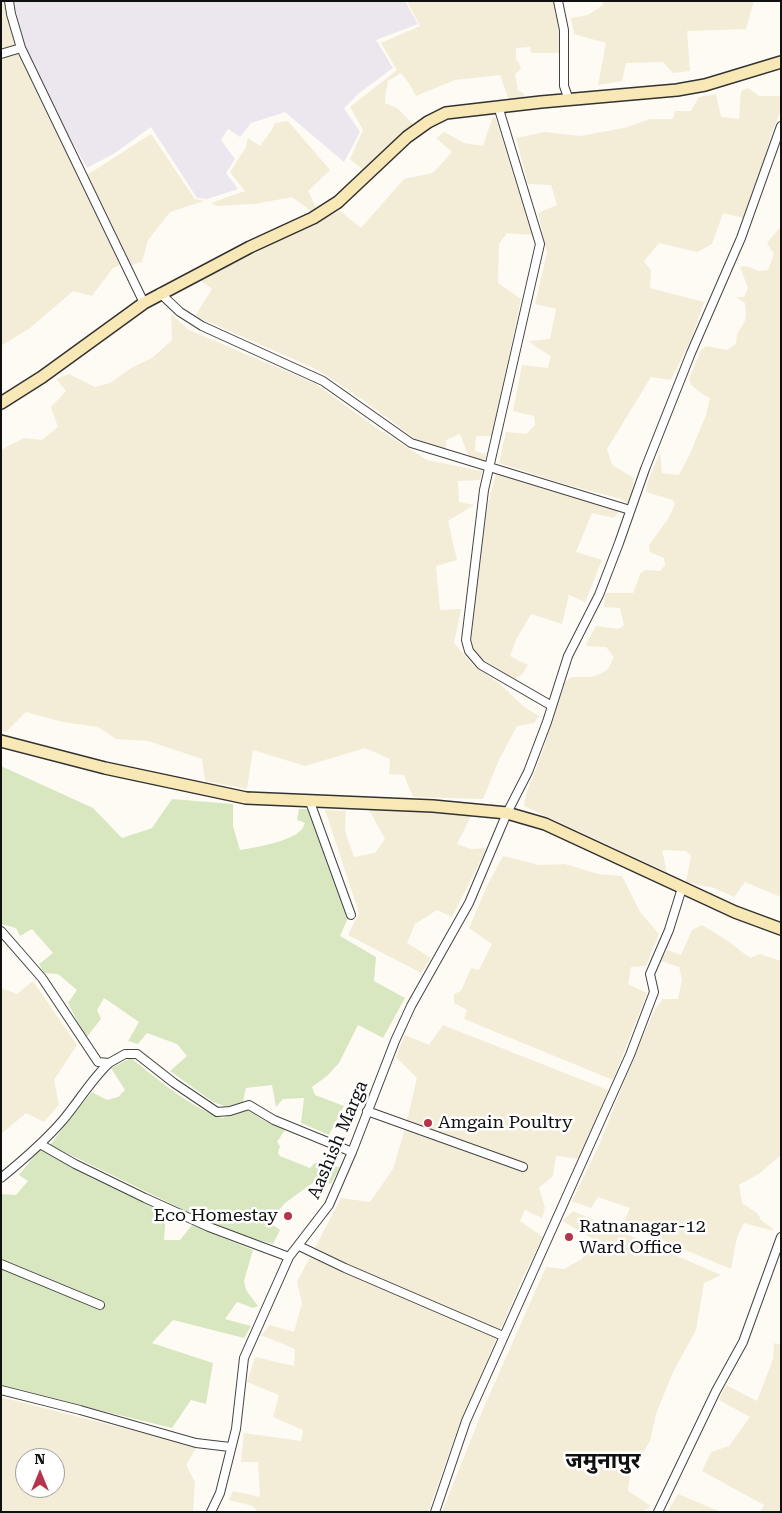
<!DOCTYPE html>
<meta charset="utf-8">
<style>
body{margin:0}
#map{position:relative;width:782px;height:1513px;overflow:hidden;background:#fefbf5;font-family:"Roboto Serif",serif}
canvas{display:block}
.frame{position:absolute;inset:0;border:2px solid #101010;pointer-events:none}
.north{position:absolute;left:15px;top:1448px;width:50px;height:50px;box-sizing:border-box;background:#fff;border:1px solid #9f9f9f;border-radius:50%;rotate:0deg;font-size:14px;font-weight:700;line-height:20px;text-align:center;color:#101010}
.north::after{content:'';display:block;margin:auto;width:18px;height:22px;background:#b5334b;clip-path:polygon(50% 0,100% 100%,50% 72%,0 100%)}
</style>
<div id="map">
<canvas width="782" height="1513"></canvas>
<div class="frame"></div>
<div class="north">N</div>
</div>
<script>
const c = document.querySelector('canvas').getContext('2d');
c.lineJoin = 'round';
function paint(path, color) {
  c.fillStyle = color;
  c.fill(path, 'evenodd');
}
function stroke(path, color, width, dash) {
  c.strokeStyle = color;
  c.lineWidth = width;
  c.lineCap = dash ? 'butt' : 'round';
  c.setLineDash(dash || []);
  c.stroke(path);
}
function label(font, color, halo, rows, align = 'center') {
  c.font = font + ' "Roboto Serif","Noto Sans Devanagari",serif';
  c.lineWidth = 5;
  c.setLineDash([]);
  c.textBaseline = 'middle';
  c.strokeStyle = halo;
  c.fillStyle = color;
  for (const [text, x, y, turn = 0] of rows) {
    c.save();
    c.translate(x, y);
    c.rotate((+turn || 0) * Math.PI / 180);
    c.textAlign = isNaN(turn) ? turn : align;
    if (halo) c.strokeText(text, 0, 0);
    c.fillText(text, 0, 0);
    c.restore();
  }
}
paint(new Path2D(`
 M 14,1 L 405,1 L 418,24 L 376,40 L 393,68 L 359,93 L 344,108 L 360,132 L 344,162 L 285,112 L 251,123 L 240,137 L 228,129 L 221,140 L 235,159 L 226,173 L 238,189 L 207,199 L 197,198 L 151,127 L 115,153 L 87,168 L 58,117 L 22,41 Z`), '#ece6ee');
paint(new Path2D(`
 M 1,1 L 5,1 L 10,25 L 17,46 L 1,49 Z
 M 407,1 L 554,1 L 560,35 L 561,53 L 531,53 L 530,47 L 516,48 L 516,59 L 519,63 L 521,69 L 515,74 L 518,91 L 523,93 L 525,98 L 509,100 L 500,75 L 455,80 L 416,96 L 410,85 L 401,73 L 388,81 L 386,91 L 385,103 L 397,108 L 414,125 L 387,146 L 363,170 L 350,159 L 363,130 L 350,107 L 397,70 L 381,43 L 420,26 Z
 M 603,1 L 754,1 L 746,29 L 687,31 L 690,71 L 673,73 L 663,62 L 626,63 L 622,81 L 598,85 L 606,43 L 574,34 L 571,18 L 588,15 L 603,5 Z
 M 21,51 L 120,265 L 113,268 L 92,296 L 73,291 L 30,328 L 1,346 L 1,57 Z
 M 748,88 L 759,96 L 781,96 L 781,110 L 770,138 L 760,176 L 743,218 L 723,213 L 712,244 L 697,252 L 659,243 L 644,261 L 651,271 L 650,288 L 704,302 L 692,337 L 671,380 L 651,377 L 607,449 L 612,465 L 634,478 L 630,505 L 621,499 L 564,484 L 499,463 L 506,432 L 526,434 L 535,425 L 534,416 L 513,411 L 522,365 L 548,368 L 551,356 L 536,347 L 529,341 L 550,339 L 556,309 L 535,304 L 547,253 L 538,213 L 557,205 L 551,185 L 528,184 L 516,138 L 545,132 L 580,136 L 624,128 L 650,119 L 673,119 L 675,111 L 691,111 L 699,97 L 716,94 L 721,117 L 739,119 L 741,91 Z
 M 495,116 L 532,235 L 507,233 L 499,244 L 498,283 L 521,299 L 492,436 L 476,436 L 475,451 L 485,454 L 486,459 L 470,460 L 460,434 L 446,440 L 446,450 L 415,439 L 362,399 L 318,370 L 195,316 L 212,289 L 200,280 L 340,211 L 361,228 L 404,179 L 433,173 L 452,152 L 436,138 L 444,132 L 464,143 L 483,146 L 492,119 Z
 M 288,121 L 330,170 L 308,191 L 316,207 L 311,211 L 292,197 L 255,204 L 217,206 L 211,203 L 245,191 L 230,172 L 246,147 L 248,138 L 260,146 L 272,130 L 275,123 Z
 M 151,134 L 195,199 L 204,201 L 170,212 L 148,240 L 142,262 L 129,266 L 87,175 Z
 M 781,226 L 781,897 L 745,882 L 734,897 L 714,888 L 686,882 L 691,856 L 686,851 L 662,850 L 667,872 L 524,806 L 526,794 L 541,756 L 565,682 L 571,677 L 592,677 L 602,673 L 608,669 L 614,657 L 606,647 L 588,646 L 586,644 L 596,626 L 619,629 L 624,625 L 620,608 L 604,607 L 605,593 L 633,593 L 640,574 L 645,570 L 660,571 L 665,565 L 664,558 L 650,552 L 649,545 L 668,519 L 675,504 L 673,500 L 649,493 L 646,491 L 647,484 L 660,452 L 662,473 L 679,475 L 690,454 L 706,415 L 710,398 L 702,394 L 691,385 L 689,379 L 701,350 L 706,346 L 727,350 L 736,344 L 737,334 L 745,321 L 746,314 L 745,303 L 736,297 L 744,297 L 748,288 L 740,267 L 747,266 L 759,271 L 768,270 L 774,254 L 767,243 Z
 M 171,314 L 189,330 L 316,384 L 375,427 L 427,460 L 482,471 L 480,480 L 458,481 L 459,502 L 474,505 L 448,521 L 457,560 L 436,566 L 440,610 L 461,609 L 454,643 L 475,667 L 500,684 L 524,707 L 539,716 L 534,723 L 517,726 L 499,760 L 483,799 L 413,797 L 404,775 L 389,774 L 390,759 L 365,748 L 305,766 L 253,750 L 247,789 L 205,781 L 202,759 L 148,741 L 116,739 L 98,727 L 63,722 L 26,712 L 6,732 L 1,731 L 1,450 L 24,438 L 42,440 L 58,427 L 51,407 L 66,391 L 56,379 L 69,374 L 95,387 L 110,383 L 131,368 L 152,358 L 172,340 Z
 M 496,474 L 620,510 L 614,518 L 592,513 L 576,552 L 602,560 L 585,602 L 569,595 L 562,624 L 531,614 L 516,640 L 510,656 L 528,665 L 521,676 L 512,679 L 475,654 L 470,637 L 476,583 L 488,504 Z
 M 368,808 L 471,816 L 457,844 L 471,849 L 487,848 L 452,917 L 437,910 L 415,924 L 407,943 L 431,958 L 421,973 L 348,935 L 359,913 L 325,810 L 346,811 L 345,831 L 354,857 L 375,853 L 385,839 Z
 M 503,856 L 539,865 L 565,864 L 598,874 L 622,876 L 640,912 L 659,934 L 646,966 L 631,967 L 628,984 L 647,993 L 613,1080 L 464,1019 L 467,1010 L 454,1003 L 454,994 L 461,991 L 471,968 L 479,970 L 492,944 L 469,928 L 487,886 Z
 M 702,925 L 728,941 L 750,958 L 760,954 L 781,961 L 781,1155 L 760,1173 L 739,1185 L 742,1203 L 758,1214 L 761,1220 L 773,1229 L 773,1231 L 744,1223 L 737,1237 L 731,1269 L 623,1224 L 630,1208 L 598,1197 L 591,1208 L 572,1201 L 600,1143 L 623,1084 L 655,1009 L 663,999 L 678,999 L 682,979 L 679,967 L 661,961 L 667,950 L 681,955 L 692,930 Z
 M 33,981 L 77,1045 L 54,1080 L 59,1105 L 44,1122 L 26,1113 L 1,1134 L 1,988 L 17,994 Z
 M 443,1025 L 608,1090 L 580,1159 L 556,1156 L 553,1176 L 539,1188 L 545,1208 L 542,1218 L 525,1210 L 520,1221 L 543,1237 L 523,1277 L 459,1425 L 428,1512 L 258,1512 L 253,1506 L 229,1500 L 233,1491 L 260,1497 L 258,1462 L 241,1462 L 244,1433 L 301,1441 L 303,1430 L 273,1417 L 279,1395 L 247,1382 L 255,1357 L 294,1366 L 295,1349 L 261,1335 L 270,1325 L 294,1332 L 302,1303 L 297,1282 L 341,1198 L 370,1202 L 393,1169 L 405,1129 L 417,1078 L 396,1057 L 405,1035 L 429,1045 Z
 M 573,1211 L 721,1275 L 704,1283 L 696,1330 L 673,1372 L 656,1414 L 650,1441 L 630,1475 L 628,1491 L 651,1506 L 642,1512 L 442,1512 L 484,1407 L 546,1267 L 564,1269 L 582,1259 L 595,1240 L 562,1221 Z
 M 774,1343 L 781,1345 L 781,1512 L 760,1512 L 764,1505 L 702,1471 L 711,1452 L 729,1446 L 750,1417 L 719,1400 L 726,1385 L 757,1401 L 773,1359 Z
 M 1,1397 L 197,1447 L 186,1465 L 195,1482 L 193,1512 L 1,1512 ZM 25,1458 L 55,1458 L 55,1488 L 25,1488 Z
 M 678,1494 L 721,1512 L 667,1512 Z`), '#f3ecd6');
paint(new Path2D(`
 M 1,766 L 93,808 L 122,838 L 152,828 L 172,799 L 233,804 L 233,826 L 240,850 C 254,848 292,841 301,830 C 303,828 304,825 305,823 L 297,820 L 299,809 L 313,809 L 347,920 L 340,936 L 376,957 L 374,981 L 405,998 L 383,1038 L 358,1025 L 339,1063 L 327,1076 L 312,1087 L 315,1095 L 344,1106 L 329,1135 L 301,1123 L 304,1098 L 283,1099 L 276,1107 L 272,1085 L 246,1088 L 243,1102 L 227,1107 L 213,1102 L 170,1071 L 187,1056 L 177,1044 L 147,1033 L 138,1044 L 128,1041 L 139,1022 L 104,998 L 97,1010 L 101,1019 L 86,1038 L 68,1003 L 77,990 L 58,974 L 44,973 L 39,964 L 53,953 L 32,929 L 20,936 L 16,928 L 1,924 Z
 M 131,1058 C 159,1080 188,1106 222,1118 L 246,1109 L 263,1120 L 285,1130 L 277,1142 L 280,1146 L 278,1153 L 280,1156 L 310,1168 L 315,1163 L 321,1162 L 327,1166 L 340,1167 L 331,1184 L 317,1180 L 285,1203 L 269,1222 L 280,1230 L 273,1244 L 229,1232 L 50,1145 L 79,1107 L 92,1092 L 107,1100 L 118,1097 L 125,1090 L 111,1068 Z
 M 40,1149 L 166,1214 L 164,1240 L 180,1240 L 192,1225 L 253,1250 L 244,1281 L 246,1290 L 258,1306 L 253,1308 L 237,1302 L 225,1319 L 251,1326 L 244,1338 L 173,1320 L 152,1343 L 213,1363 L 206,1404 L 191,1400 L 172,1428 L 1,1386 L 1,1194 L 16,1195 L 28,1181 L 19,1175 Z`), '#d9e7c0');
const street = new Path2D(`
 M 9,1 L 11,14 L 21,48
 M 558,1 L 564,30 L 564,86 L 569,100
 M 1,54 L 21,48 L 144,303
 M 498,106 L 540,244 L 484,490 L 466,640 L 469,651 L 481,665 L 552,706
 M 160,293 L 180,312 L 202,326 L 323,381 L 411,443 L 630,510
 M 310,802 L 351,915
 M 1,931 L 42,978 L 98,1062 L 109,1063 L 125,1054 L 137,1054 L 174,1083 L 217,1112 L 230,1111 L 249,1105 L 274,1120 L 352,1152
 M 367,1111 L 523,1167
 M 40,1144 L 75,1164 L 145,1198 L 209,1227 L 289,1257
 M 1,1178 C 23,1160 45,1141 63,1120 C 79,1101 91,1080 109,1063
 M 299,1246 L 345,1268 L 503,1336
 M 1,1264 L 100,1305
 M 1,1390 L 80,1410 L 196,1443 L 230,1447
 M 211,1512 L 220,1493 L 236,1429 L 244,1358 L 289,1257 L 329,1205 L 352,1152 L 395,1041 L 411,1006 L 469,903 L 507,813 L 528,772 L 547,722 L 568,656 L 599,595 L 619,543 L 645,469 L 691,353 L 741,238 L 781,126
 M 435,1512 L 466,1421 L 630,1055 L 654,992 L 650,974 L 669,930 L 682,888
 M 658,1512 L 716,1391 L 743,1342 L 781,1237`);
const secondary = new Path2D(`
 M 1,403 L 42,377 L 144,303 L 250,247 L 313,218 L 338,202 L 407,137 L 428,122 L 446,113 L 541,102 L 677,90 L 705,85 L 781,62
 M 1,741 L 105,768 L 246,798 L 433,806 L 507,813 L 545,824 L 735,912 L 781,929`);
stroke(street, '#434343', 10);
stroke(secondary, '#323232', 14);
stroke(street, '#fff', 8);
stroke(secondary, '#f8e8b5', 11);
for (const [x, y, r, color] of [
 [428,1123,5,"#b5334b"],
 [288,1216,5,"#b5334b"],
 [569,1237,5,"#b5334b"]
]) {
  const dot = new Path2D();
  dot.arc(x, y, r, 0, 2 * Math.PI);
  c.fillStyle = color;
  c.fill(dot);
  stroke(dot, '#fff', 2);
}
label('18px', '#101010', '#fff', [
 ["Amgain Poultry",438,1123],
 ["Eco Homestay",278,1216,"right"],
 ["Ratnanagar-12",579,1227],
 ["Ward Office",579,1248]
], 'left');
label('18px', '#101010', '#fff', [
 ["Aashish Marga",338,1140,-67]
]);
label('bold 22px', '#101010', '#fff', [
 ["जमुनापुर",603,1462]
]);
</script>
